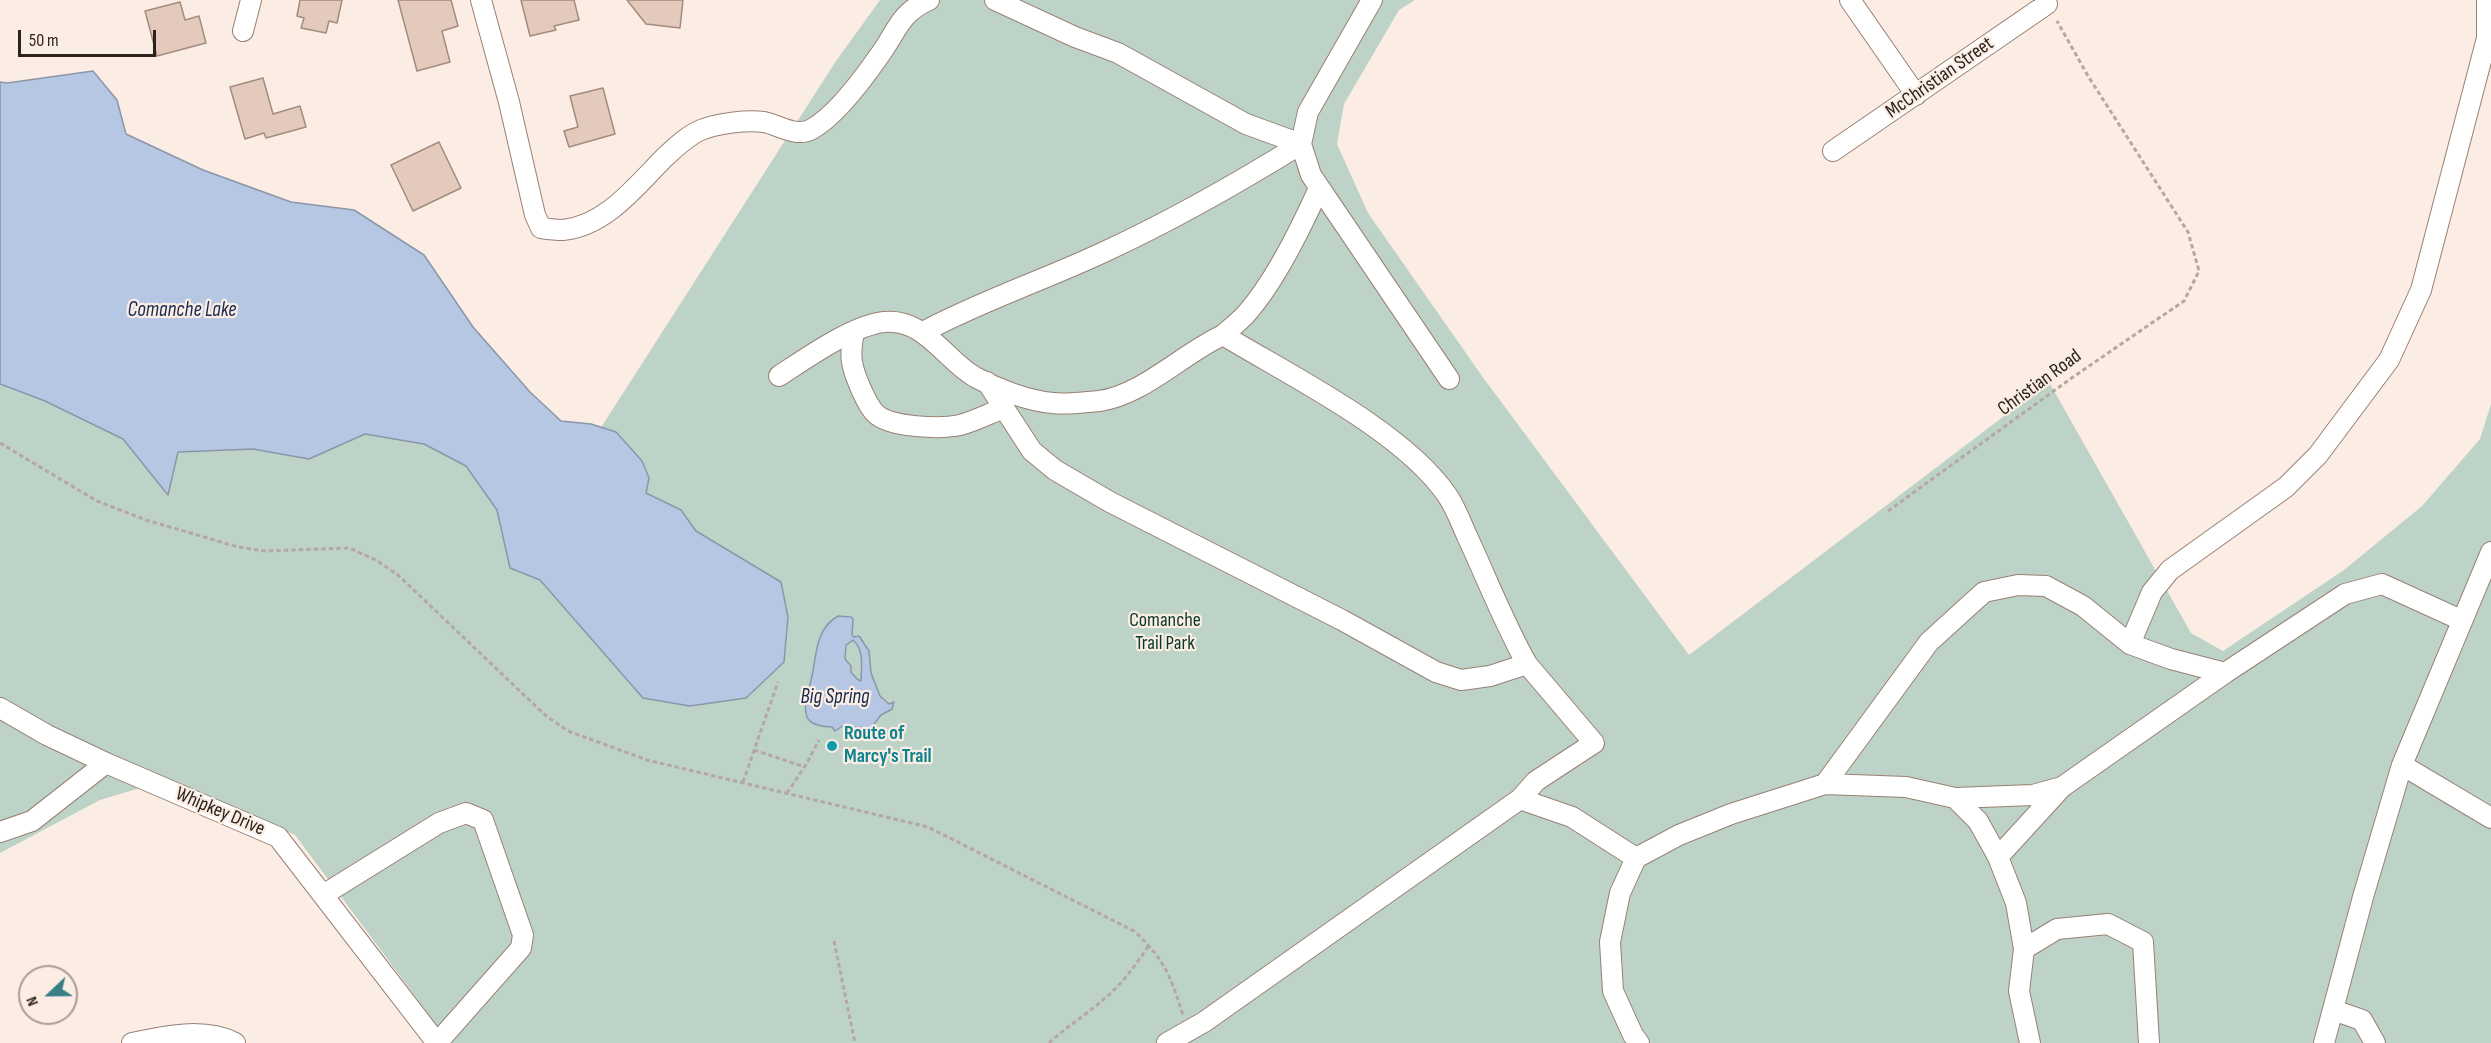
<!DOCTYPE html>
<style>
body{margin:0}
#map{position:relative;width:2491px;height:1043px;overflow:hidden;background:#fcede4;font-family:"Sofia Sans Condensed",sans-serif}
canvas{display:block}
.north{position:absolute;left:18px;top:965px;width:60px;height:60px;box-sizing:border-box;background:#fcede4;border:2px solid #a99c94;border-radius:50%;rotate:248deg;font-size:16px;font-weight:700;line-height:24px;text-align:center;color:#2c231d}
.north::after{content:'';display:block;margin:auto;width:21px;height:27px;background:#387f88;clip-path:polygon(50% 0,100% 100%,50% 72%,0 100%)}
.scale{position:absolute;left:18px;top:30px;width:138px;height:27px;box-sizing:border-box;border:3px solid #2c231d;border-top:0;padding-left:8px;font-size:18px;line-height:21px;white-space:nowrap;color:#2c231d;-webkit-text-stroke:4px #fcede4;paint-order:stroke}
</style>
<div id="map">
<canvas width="2491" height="1043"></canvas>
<div class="north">N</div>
<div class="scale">50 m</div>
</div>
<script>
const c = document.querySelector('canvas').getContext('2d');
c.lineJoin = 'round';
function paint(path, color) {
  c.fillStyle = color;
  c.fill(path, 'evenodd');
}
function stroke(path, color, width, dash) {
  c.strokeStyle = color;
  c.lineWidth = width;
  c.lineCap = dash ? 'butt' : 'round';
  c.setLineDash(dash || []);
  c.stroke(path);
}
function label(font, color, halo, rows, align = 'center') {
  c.font = font + ' "Sofia Sans Condensed",sans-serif';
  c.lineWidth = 4.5;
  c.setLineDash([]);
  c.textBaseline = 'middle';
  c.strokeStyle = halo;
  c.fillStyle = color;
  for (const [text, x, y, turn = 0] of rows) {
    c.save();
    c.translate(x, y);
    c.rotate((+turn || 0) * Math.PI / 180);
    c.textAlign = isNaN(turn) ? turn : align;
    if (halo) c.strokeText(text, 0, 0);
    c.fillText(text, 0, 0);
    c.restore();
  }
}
paint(new Path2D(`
 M 880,0 L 1415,0 L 1399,10 L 1344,104 L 1337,144 L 1368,213 L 1482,376 L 1689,655 L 2049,382 L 2191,633 L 2223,651 L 2344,570 L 2422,506 L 2480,439 L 2491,404 L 2491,1043 L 450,1043 L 295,835 L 170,779 L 100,800 L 0,853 L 0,352 L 406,407 L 575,468 L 836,61 Z`), '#bdd3c8');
const water = new Path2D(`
 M 93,71 L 117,100 L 126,134 L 203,170 L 291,202 L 354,210 L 424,255 L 473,327 L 530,392 L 561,421 L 591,424 L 616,432 L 642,461 L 649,478 L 646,493 L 681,510 L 696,531 L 781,582 L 788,617 L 784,662 L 746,698 L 690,706 L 643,698 L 540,580 L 510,568 L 497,510 L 466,466 L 424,444 L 365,434 L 309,459 L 253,449 L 178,452 L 168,495 L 123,439 L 45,401 L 0,384 L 0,82 L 7,83 Z
 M 838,616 L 851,617 L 853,619 L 852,635 L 854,637 L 859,636 L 869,651 L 871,673 L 880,696 L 889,704 L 894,702 L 892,709 L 881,715 L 871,728 L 848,727 L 844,725 L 835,731 L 832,727 C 824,727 810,725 807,717 C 803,707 808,694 810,684 C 817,661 813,630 838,616 ZM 853,640 C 865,651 861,667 861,681 L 857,679 L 851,672 L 851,666 L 845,659 L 846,645 Z`);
paint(water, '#b5c7e3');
stroke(water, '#8c96a8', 1.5);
const building = new Path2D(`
 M 300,0 L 342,0 L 337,23 L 329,21 L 326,33 L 301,28 L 304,18 L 297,16 Z
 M 398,0 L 451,0 L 458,26 L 442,31 L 450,62 L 417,71 Z
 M 521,0 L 574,0 L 579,20 L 554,26 L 556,30 L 530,36 Z
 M 627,0 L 683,0 L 680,28 L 646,24 Z
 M 180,2 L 185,20 L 199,16 L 206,43 L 157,56 L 145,11 Z
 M 263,78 L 273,114 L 300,106 L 306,127 L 266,138 L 264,133 L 245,139 L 230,87 Z
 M 603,88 L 615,134 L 569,147 L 564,131 L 578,127 L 570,96 Z
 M 439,142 L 461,188 L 413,211 L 391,165 Z`);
paint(building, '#e4cabc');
stroke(building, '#a38b7e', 1.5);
const minor = new Path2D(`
 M 481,0 L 509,102 L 535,215 L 541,228 C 548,229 556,230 563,230 C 606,226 637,185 665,157 C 676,147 687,136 701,130 C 718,123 746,120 764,122 C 779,125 796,138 812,129 C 835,116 863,79 879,56 C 897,32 899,13 929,0
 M 995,0 L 1075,37 L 1118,53 L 1246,124 L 1301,144
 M 1372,0 L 1308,112 L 1301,144 L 1311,175 L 1449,379
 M 1850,0 L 1916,95
 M 243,31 L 251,0
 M 1833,151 L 2047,4 L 2045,0
 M 1319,188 C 1302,226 1275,281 1247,313 C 1240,321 1231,328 1223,335 C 1291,376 1403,431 1447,495 C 1456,508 1461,523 1467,536 C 1487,579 1504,623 1527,664
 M 854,332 C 849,357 851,366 861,389 C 865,398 869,407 875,413 C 889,428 942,429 960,425 C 975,421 990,413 1004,408
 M 923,332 C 981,301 1044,280 1104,252 C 1171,221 1238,183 1301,144
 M 779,376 C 805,359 853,325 884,322 C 925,318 944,359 975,377 C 997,389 1028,401 1053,403 C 1067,405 1085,402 1099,401 C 1143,395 1182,354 1223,335
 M 987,382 L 1032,451 L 1055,470 L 1110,502 L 1342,620 L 1436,672 L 1461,680 L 1490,676 L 1527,664 L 1594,743 L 1536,781 L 1520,799 L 1204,1022 L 1167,1043
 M 2130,644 L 2152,592 L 2170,570 L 2286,487 L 2318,455 L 2389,360 L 2421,290 L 2487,38 L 2487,0
 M 0,708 L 47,735 L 106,763
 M 2402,765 L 2491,818
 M 1825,784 L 1906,787 L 1955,798 L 1978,821 L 1998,857 L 2062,787 L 2225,673 L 2345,594 L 2382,584 L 2461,620
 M 1955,798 L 2033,795 L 2062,787
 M 1520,799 L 1572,817 L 1636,858
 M 0,832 L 32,821 L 106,763 L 278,837 L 437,1043
 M 1998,857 L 2016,903 L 2024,949
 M 323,895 L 439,823 L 466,813 L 483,820 L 523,935 L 521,948 L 437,1043
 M 2333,1010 L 2362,1020 L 2375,1043
 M 132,1043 C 164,1036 205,1027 235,1043
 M 1639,1043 L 1633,1035 L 1613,991 L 1610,942 L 1620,893 L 1636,858 L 1679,835 L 1731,814 L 1825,784 L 1929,642 L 1984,592 L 2018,585 L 2046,586 L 2083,606 L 2130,644 L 2171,659 L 2225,673
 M 2030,1043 L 2019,991 L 2024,949 L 2057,929 L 2108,924 L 2143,942 L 2149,1043
 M 2324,1043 L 2363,897 L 2402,765 L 2491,552`);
stroke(minor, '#988173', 22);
stroke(new Path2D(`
 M 0,443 L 97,501 L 146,520 L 238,547 L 264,551 L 349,548 L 376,560 L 398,575 L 545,715 L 568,731 L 647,760 L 928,827 L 1134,931 C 1165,960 1170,975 1183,1015
 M 1888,511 L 2073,377 L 2184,301 L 2199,271 L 2188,232 L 2088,76 L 2057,21
 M 754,750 L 805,767
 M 743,782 L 778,682
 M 787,793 L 807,763 L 819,740
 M 834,941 L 855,1043
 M 1049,1043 C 1066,1027 1086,1015 1104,999 C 1122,984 1136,965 1149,945`), '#b5a8a0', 3, [4.5, 3]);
stroke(minor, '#fff', 20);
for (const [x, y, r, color] of [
 [832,746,6,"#0f9aa8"]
]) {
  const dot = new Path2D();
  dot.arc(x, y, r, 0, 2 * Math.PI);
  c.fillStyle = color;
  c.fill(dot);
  stroke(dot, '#fcede4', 2);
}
label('20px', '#2c231d', '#fcede4', [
 ["McChristian Street",1940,78,-35],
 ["Christian Road",2040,383,-36],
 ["Whipkey Drive",220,812,23]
]);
label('20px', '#073826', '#fcede4', [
 ["Comanche",1165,621],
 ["Trail Park",1165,644]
]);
label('bold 20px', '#0d838f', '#fcede4', [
 ["Route of",844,734],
 ["Marcy's Trail",844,757]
], 'left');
label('italic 21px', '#152b51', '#fcede4', [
 ["Comanche Lake",182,311],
 ["Big Spring",835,698]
]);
</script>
